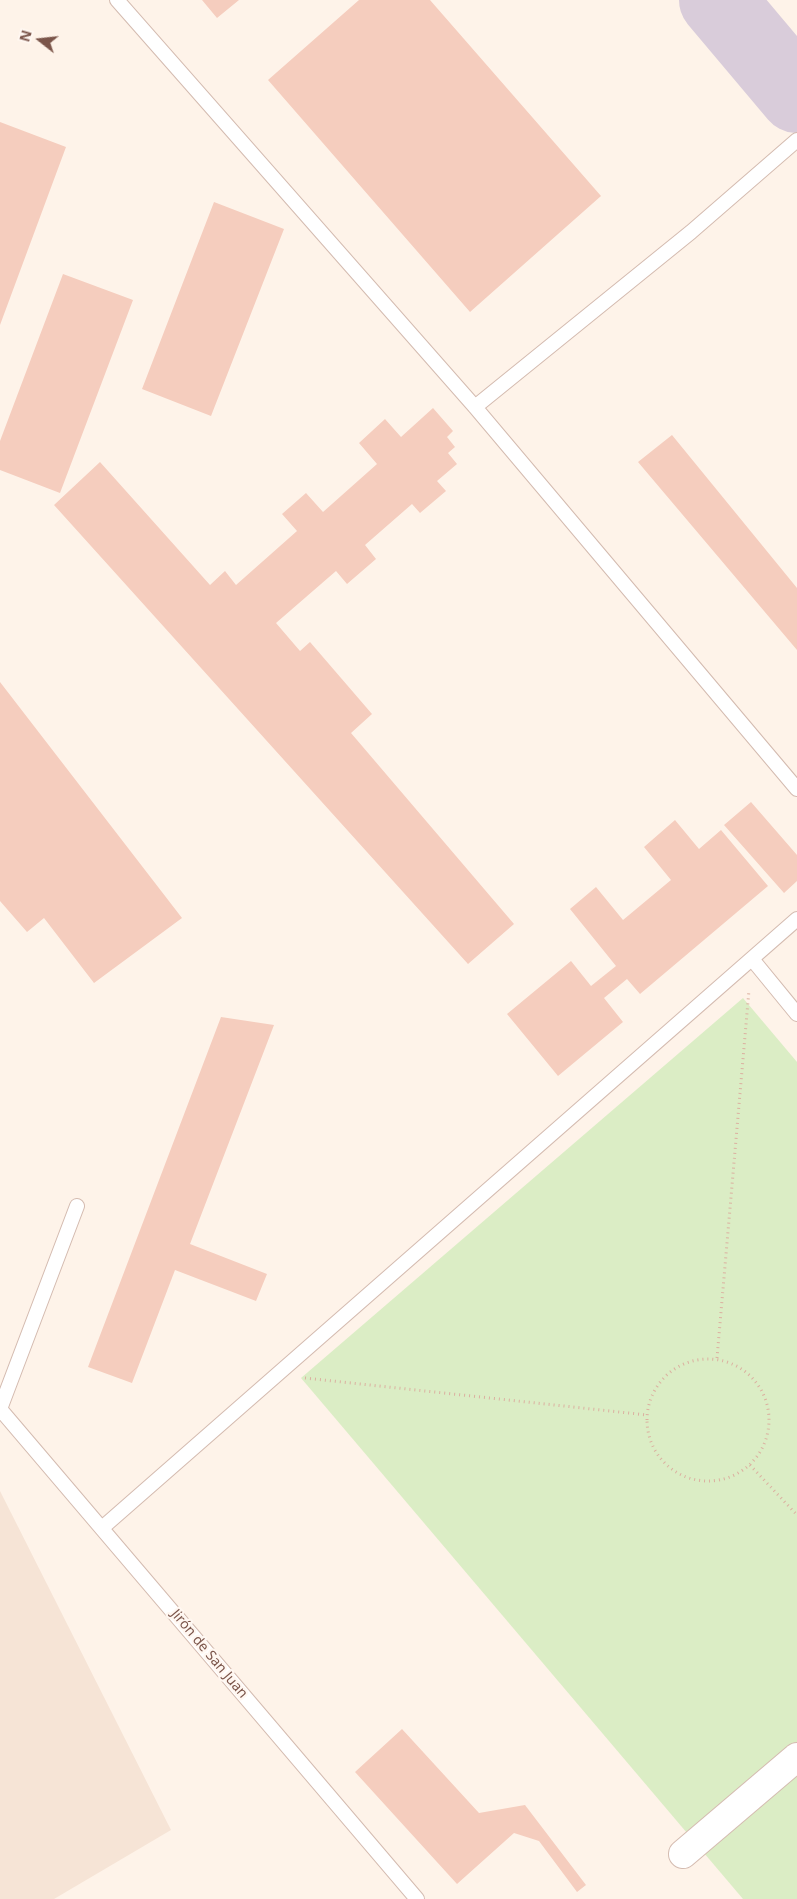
<!DOCTYPE html>
<meta charset="utf-8">
<style>
body{margin:0}
#map{position:relative;width:797px;height:1899px;overflow:hidden;background:#fef3e9;font-family:"Noto Sans",sans-serif}
canvas{display:block}
.north{position:absolute;left:15px;top:15px;width:50px;height:50px;-webkit-text-stroke:4px #fff7f1;paint-order:stroke;rotate:286deg;font-size:14px;font-weight:700;line-height:20px;text-align:center;color:#7b554a}
.north::after{content:'';display:block;margin:auto;width:18px;height:22px;background:#7b554a;clip-path:polygon(50% 0,100% 100%,50% 72%,0 100%)}
</style>
<div id="map">
<canvas width="797" height="1899"></canvas>
<div class="north">N</div>
</div>
<script>
const c = document.querySelector('canvas').getContext('2d');
c.lineJoin = 'round';
function paint(path, color) {
  c.fillStyle = color;
  c.fill(path, 'evenodd');
}
function stroke(path, color, width, dash) {
  c.strokeStyle = color;
  c.lineWidth = width;
  c.lineCap = dash ? 'butt' : 'round';
  c.setLineDash(dash || []);
  c.stroke(path);
}
function label(font, color, halo, rows, align = 'center') {
  c.font = font + ' "Noto Sans",sans-serif';
  c.lineWidth = 4.5;
  c.setLineDash([]);
  c.textBaseline = 'middle';
  c.strokeStyle = halo;
  c.fillStyle = color;
  for (const [text, x, y, turn = 0] of rows) {
    c.save();
    c.translate(x, y);
    c.rotate((+turn || 0) * Math.PI / 180);
    c.textAlign = isNaN(turn) ? turn : align;
    if (halo) c.strokeText(text, 0, 0);
    c.fillText(text, 0, 0);
    c.restore();
  }
}
paint(new Path2D(`
 M 0,1491 L 171,1830 L 54,1899 L 0,1899 Z`), '#f6e4d6');
paint(new Path2D(`
 M 743,998 L 797,1062 L 797,1899 L 743,1899 L 301,1378 Z`), '#dbedc5');
stroke(new Path2D(`
 M 717,0 L 797,95`), '#d9ccda', 76);
paint(new Path2D(`
 M 202,0 L 239,0 L 217,18 Z
 M 359,0 L 430,0 L 601,196 L 470,312 L 268,80 Z
 M 0,122 L 66,147 L 0,325 Z
 M 214,202 L 284,229 L 211,416 L 142,389 Z
 M 63,274 L 133,300 L 60,493 L 0,470 L 0,441 Z
 M 433,408 L 453,431 L 447,437 L 455,447 L 448,453 L 457,464 L 437,481 L 446,491 L 420,513 L 412,504 L 365,545 L 376,559 L 347,584 L 336,571 L 276,623 L 300,651 L 310,642 L 372,714 L 351,733 L 514,924 L 468,964 L 54,505 L 100,462 L 210,585 L 225,571 L 236,585 L 297,531 L 282,514 L 306,493 L 323,512 L 377,464 L 359,443 L 385,419 L 401,437 Z
 M 672,435 L 797,588 L 797,650 L 638,462 Z
 M 0,682 L 182,918 L 94,983 L 44,918 L 27,932 L 0,901 Z
 M 751,802 L 797,855 L 797,881 L 784,893 L 724,825 Z
 M 675,820 L 699,849 L 721,830 L 768,886 L 640,994 L 627,979 L 604,998 L 623,1022 L 558,1076 L 507,1014 L 571,961 L 591,986 L 616,966 L 570,909 L 596,887 L 623,920 L 671,880 L 644,847 Z
 M 221,1017 L 274,1025 L 190,1244 L 267,1274 L 256,1301 L 175,1270 L 132,1383 L 88,1367 Z
 M 402,1729 L 479,1813 L 525,1805 L 586,1885 L 577,1892 L 539,1841 L 514,1833 L 457,1884 L 355,1772 Z`), '#f5cdbe');
const lane = new Path2D(`
 M 117,0 L 475,407 L 797,789
 M 475,407 L 691,232 L 797,140
 M 752,959 L 797,1014
 M 0,1409 L 417,1899
 M 0,1409 L 77,1206
 M 102,1528 L 797,919`);
const street = new Path2D(`
 M 683,1854 L 797,1757`);
stroke(lane, '#d4bbb0', 16);
stroke(street, '#d4bbb0', 30);
stroke(new Path2D(`
 M 717,1358 L 749,990
 M647 1420a61 61 0 1 1 122 0a61 61 0 1 1-122 0Z
 M 305,1378 L 647,1415
 M 750,1465 L 797,1515`), '#dbb0a0', 3, [1, 4]);
stroke(lane, '#fff', 14);
stroke(street, '#fff', 28);
label('14px', '#7b554a', '#fff7f1', [
 ["Jirón de San Juan",209,1654,50]
]);
</script>
